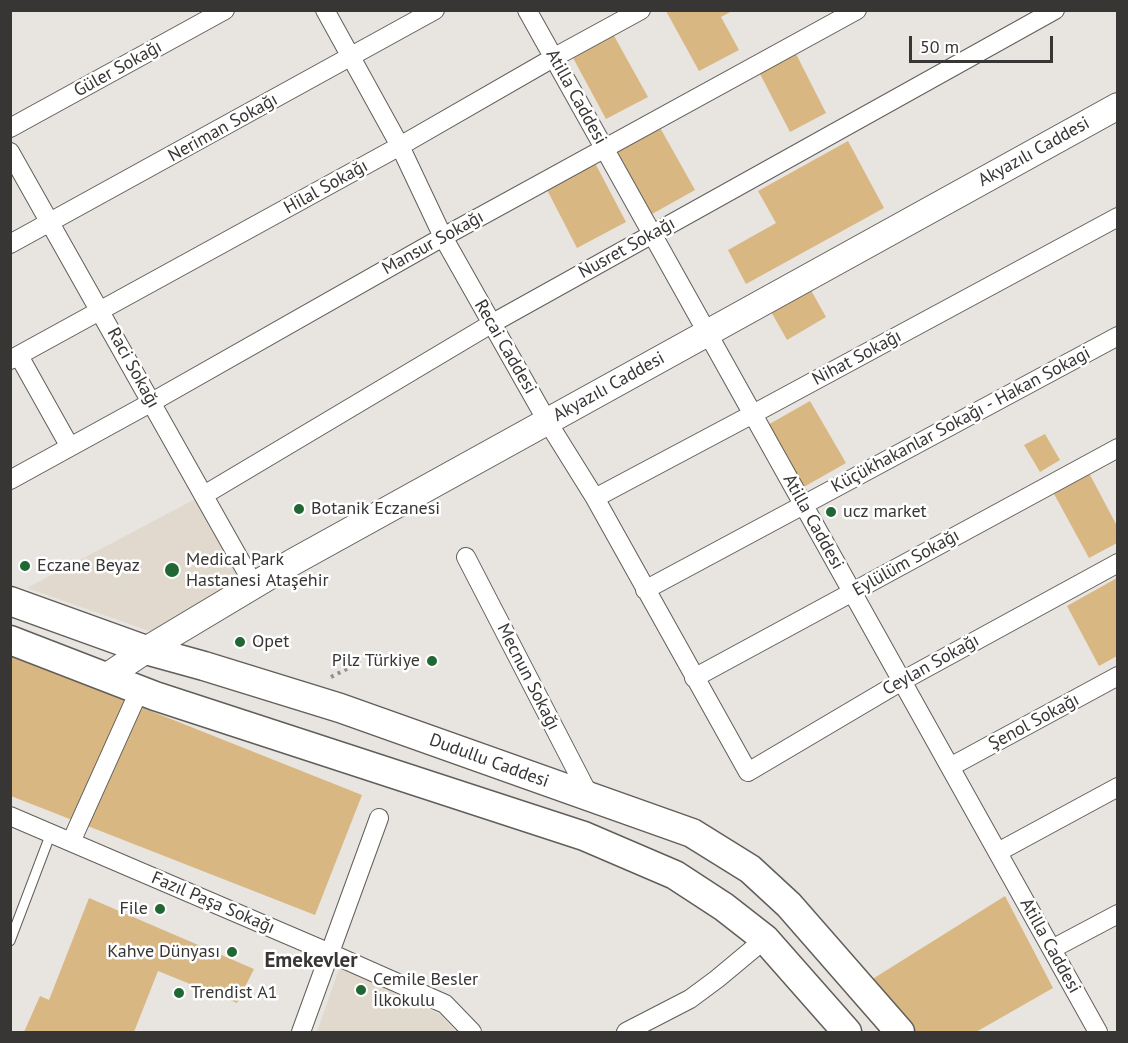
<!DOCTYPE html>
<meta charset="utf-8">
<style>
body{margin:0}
#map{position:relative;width:1128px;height:1043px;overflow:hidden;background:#e8e4df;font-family:"PT Sans",sans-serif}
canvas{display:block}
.frame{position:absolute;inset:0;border:12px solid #383634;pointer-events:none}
.scale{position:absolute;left:909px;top:36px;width:144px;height:27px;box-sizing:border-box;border:3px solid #383634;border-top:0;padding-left:8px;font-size:18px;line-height:21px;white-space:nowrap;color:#383634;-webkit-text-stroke:4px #fff;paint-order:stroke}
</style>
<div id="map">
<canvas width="1128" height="1043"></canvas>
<div class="frame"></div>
<div class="scale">50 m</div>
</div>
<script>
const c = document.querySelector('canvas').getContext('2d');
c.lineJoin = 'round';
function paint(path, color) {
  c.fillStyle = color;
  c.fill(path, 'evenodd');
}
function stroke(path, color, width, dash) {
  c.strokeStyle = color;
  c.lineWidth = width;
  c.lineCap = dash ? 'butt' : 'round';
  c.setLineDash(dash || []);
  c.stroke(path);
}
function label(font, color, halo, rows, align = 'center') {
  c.font = font + ' "PT Sans",sans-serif';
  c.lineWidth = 5;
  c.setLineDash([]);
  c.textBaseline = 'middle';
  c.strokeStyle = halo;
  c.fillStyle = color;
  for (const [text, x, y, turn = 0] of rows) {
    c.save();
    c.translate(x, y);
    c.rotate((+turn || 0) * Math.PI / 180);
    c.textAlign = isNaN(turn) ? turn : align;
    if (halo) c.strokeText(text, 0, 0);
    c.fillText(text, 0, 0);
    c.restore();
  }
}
paint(new Path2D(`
 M 199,497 L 243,579 L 155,633 L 27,588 Z
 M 340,966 L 441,1015 L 456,1032 L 317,1032 Z`), '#e1d9cd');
paint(new Path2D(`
 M 666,11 L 732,11 L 721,17 L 739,50 L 699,71 Z
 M 613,34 L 648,97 L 606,119 L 572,56 Z
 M 795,52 L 826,113 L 790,132 L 758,70 Z
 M 658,124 L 695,190 L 652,214 L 615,148 Z
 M 848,141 L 884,208 L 746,284 L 728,250 L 776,223 L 758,191 Z
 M 594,161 L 626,222 L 577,248 L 545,186 Z
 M 808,285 L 826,317 L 787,340 L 769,308 Z
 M 810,401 L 846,463 L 802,488 L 766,426 Z
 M 1045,434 L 1060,460 L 1040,472 L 1024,445 Z
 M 1089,473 L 1117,526 L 1117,543 L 1089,558 L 1053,492 Z
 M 1117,578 L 1117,656 L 1099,666 L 1067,606 Z
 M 10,655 L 362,795 L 315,915 L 11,796 Z
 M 1005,896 L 1053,988 L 976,1032 L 915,1032 L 871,980 Z
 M 89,898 L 254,969 L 237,1003 L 158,971 L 134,1032 L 24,1032 L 40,996 L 49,1000 Z`), '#d9b782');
const lane = new Path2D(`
 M 10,941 L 51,833`);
const street = new Path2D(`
 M 325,10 L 400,146 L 443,237 L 547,421 L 595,498 L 748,772 L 902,681 L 1118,563
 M 527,10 L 1098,1032
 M 10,128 L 225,10
 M 10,152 L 254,585
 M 10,244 L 435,10
 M 19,356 L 70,447
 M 10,360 L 400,146 L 553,58 L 641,10
 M 10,480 L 152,402 L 443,237 L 857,10
 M 204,495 L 491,324 L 1055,10
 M 595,498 L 753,414 L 1118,217
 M 466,557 L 590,797
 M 645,590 L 1118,336
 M 694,678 L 1118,448
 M 950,767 L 1118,676
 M 10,816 L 330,953 L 445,1004 L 472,1032
 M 71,842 L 139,691
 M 998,852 L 1118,787
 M 1052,949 L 1118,914
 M 301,1032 L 379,818
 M 626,1032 L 690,999 L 717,979 L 765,939`);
const secondary = new Path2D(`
 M 106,677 L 146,650 L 293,562 L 1118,106`);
const primary = new Path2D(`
 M 10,601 L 146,650 L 204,666 L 340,708 L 692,833 L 750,869 L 789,905 L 900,1032
 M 10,640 L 155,696 L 584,836 L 675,875 L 724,907 L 765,939 L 847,1032`);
stroke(lane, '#615e59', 11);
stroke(street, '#615e59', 20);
stroke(secondary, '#615e59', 28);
stroke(primary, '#615e59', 31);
stroke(new Path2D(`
 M 331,677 L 362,661`), '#928f8c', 4, [3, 4.5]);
stroke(lane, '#fff', 9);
stroke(street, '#fff', 18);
stroke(secondary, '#fff', 26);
stroke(primary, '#fff', 28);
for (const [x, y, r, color] of [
 [299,509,6,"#206733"],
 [831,512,6,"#206733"],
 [25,566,6,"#206733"],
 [172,570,8,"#206733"],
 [240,642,6,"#206733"],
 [432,661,6,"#206733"],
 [160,909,6,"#206733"],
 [232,952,6,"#206733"],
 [361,990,6,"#206733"],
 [179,993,6,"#206733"]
]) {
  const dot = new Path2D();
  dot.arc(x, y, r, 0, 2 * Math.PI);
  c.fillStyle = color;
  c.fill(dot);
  stroke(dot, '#fff', 2);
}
label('18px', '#383634', '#fff', [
 ["Güler Sokağı",118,69,-29],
 ["Atilla Caddesi",576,97,61],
 ["Neriman Sokağı",223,128,-29],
 ["Akyazılı Caddesi",1034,152,-29],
 ["Hilal Sokağı",326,187,-29],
 ["Mansur Sokağı",433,243,-29],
 ["Nusret Sokağı",627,248,-29],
 ["Recai Caddesi",505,347,60],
 ["Nihat Sokağı",857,358,-28],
 ["Raci Sokağı",133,368,61],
 ["Akyazılı Caddesi",609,387,-29],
 ["Küçükhakanlar Sokağı - Hakan Sokagi",961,420,-28],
 ["Atilla Caddesi",813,522,61],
 ["Eylülüm Sokağı",906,563,-29],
 ["Ceylan Sokağı",931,665,-29],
 ["Mecnun Sokağı",528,677,63],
 ["Şenol Sokağı",1034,722,-28],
 ["Dudullu Caddesi",489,761,20],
 ["Fazıl Paşa Sokağı",213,903,23],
 ["Atilla Caddesi",1050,946,61]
]);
label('18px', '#383634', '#fff', [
 ["Botanik Eczanesi",311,509],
 ["ucz market",843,512],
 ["Medical Park",186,560],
 ["Hastanesi Ataşehir",186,581],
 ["Eczane Beyaz",37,566],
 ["Opet",252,642],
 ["Pilz Türkiye",420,661,"right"],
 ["File",148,909,"right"],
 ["Kahve Dünyası",220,952,"right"],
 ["Cemile Besler",373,980],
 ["İlkokulu",373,1001],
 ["Trendist A1",191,993]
], 'left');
label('bold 21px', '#383634', '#fff', [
 ["Emekevler",311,961]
]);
</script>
